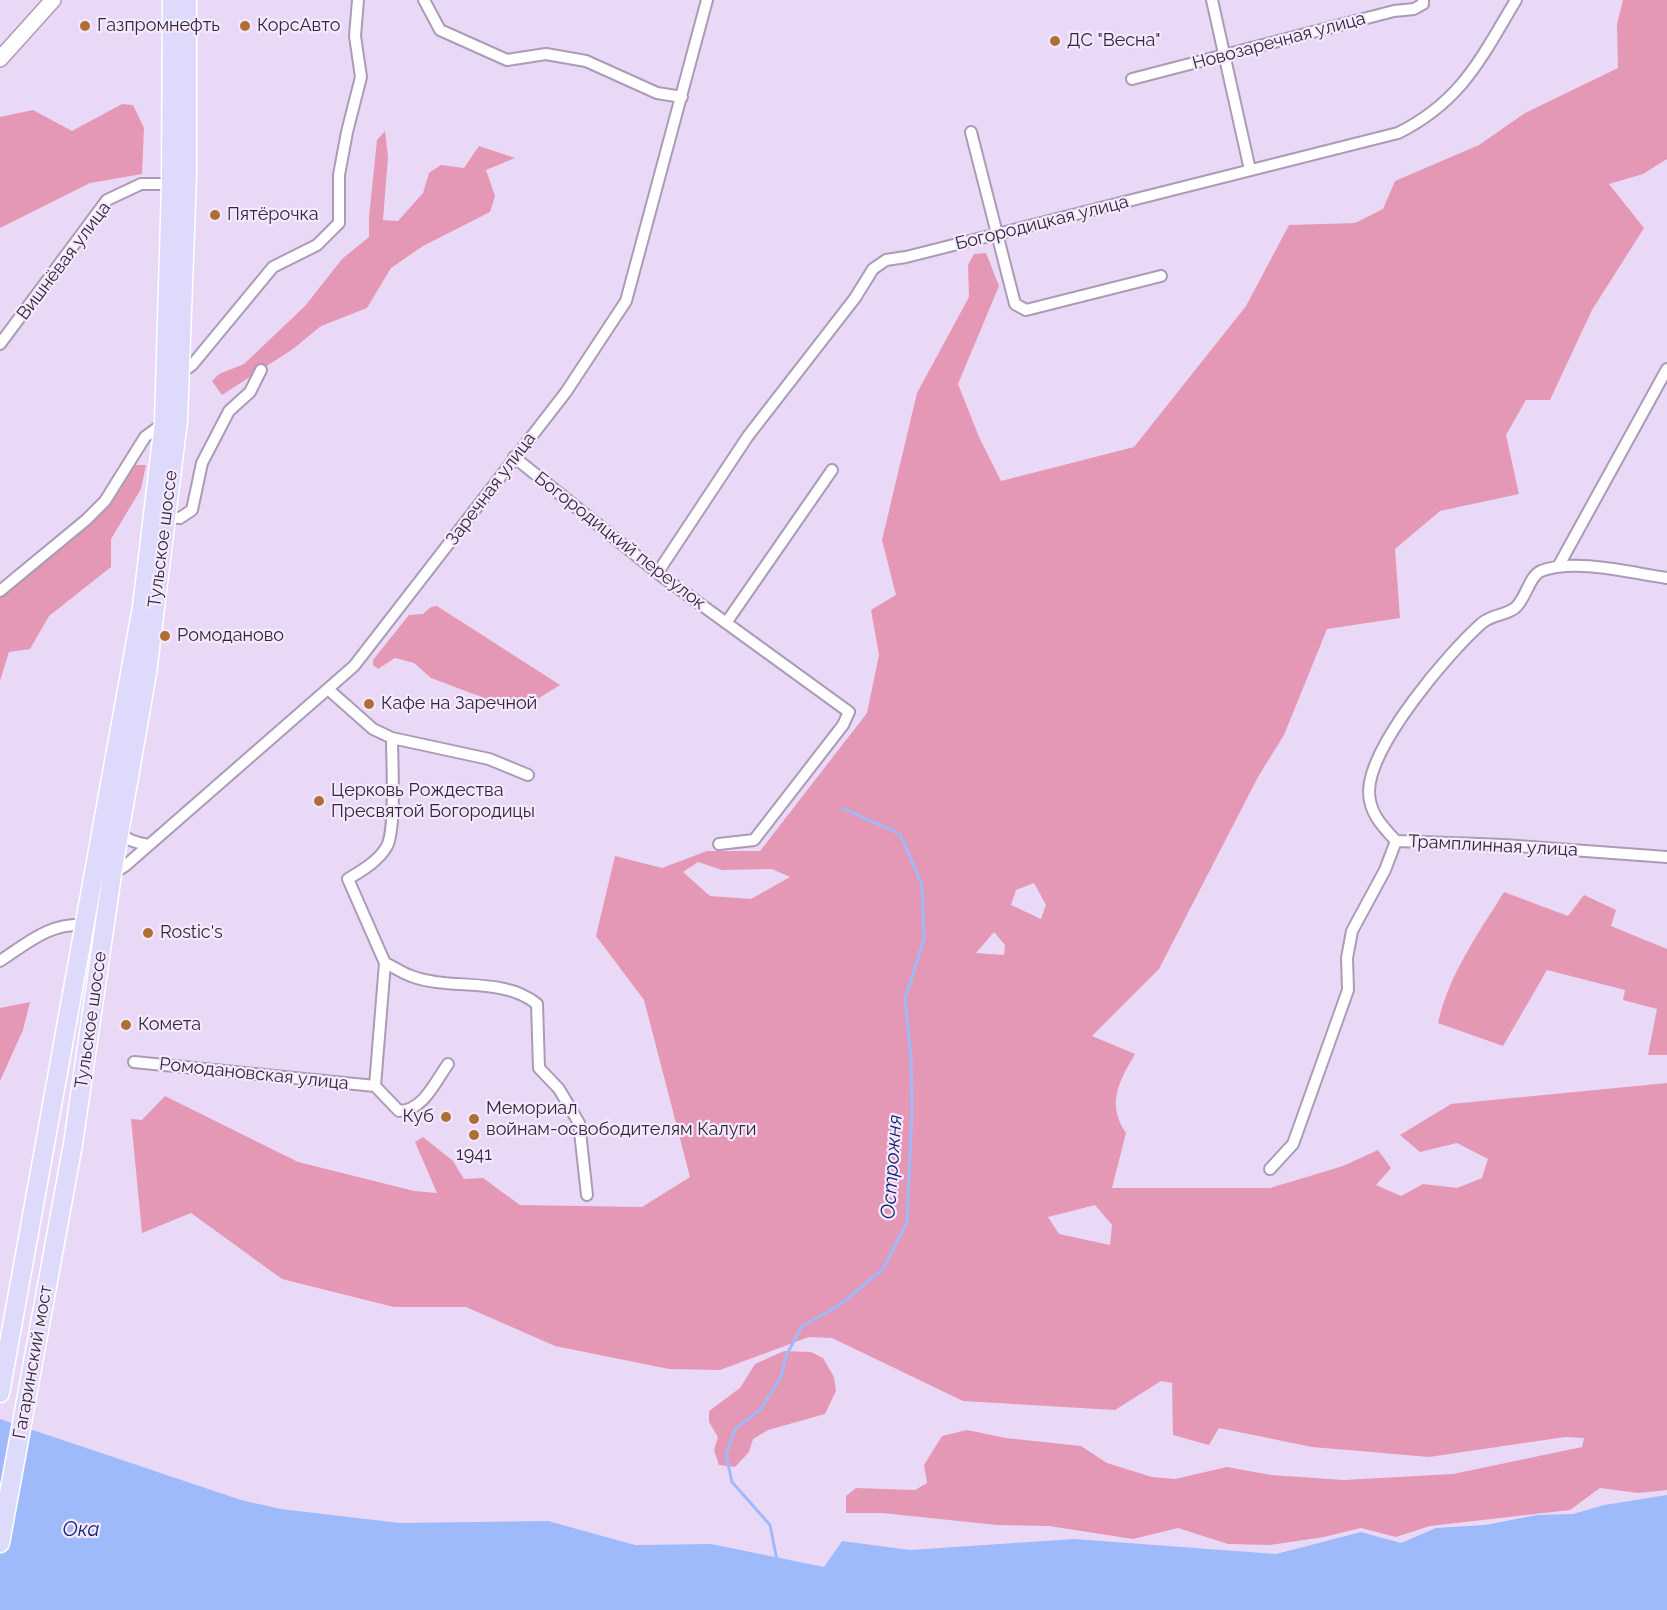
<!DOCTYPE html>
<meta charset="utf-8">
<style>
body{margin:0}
canvas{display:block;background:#ead9f6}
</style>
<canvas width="1667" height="1610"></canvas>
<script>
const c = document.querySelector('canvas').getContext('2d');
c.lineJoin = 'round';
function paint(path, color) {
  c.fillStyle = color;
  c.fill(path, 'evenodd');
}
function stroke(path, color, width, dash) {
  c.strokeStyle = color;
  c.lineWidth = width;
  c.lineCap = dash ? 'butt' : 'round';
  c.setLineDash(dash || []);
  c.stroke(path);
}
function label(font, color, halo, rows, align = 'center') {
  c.font = font + ' Raleway,sans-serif';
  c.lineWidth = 4.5;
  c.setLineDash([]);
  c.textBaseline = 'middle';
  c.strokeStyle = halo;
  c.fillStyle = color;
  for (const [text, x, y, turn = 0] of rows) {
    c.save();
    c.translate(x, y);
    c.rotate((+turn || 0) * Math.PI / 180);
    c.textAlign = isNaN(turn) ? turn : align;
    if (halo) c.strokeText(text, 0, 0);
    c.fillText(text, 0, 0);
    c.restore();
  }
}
paint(new Path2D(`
 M 1504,892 L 1568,916 L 1584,895 L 1616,910 L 1611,926 L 1667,949 L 1667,1055 L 1648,1055 L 1657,1009 L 1623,1000 L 1625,990 L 1547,970 L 1503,1046 L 1438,1023 C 1449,974 1478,934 1504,892 Z`), '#e498b4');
paint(new Path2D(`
 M 1623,0 L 1667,0 L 1667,159 L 1643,174 L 1609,184 L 1644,228 L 1592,310 L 1550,400 L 1526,400 L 1506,435 L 1519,494 L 1440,511 L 1395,549 L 1400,618 L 1327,629 L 1284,735 L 1258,777 L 1159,969 L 1092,1036 L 1135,1054 C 1119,1082 1106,1103 1126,1133 L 1112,1188 L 1270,1188 L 1343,1166 L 1378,1150 L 1391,1168 L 1376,1185 L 1401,1196 L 1423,1184 L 1457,1188 L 1482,1178 L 1488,1159 L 1457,1143 L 1420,1152 L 1400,1135 L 1451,1104 L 1667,1083 L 1667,1490 L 1638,1493 L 1600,1488 L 1570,1510 L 1430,1526 L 1396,1537 L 1361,1528 L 1324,1537 L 1270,1545 L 1228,1544 L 1178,1528 L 1133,1539 L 1049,1526 L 997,1525 L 882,1513 L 846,1513 L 846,1496 L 856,1488 L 915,1490 L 927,1483 L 924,1465 L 942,1436 L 967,1430 L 1006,1438 L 1081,1446 L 1107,1463 L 1152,1477 L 1175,1479 L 1227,1467 L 1271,1475 L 1344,1480 L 1453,1474 L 1582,1447 L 1584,1438 L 1565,1437 L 1429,1457 L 1312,1447 L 1219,1428 L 1209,1445 L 1173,1435 L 1172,1383 L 1161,1381 L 1115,1410 L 963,1401 L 832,1338 L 809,1337 L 720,1370 L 669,1369 L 555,1346 L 466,1307 L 394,1307 L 282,1279 L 191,1213 L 142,1233 L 131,1119 L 142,1120 L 165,1096 L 298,1162 L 414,1191 L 437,1193 L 415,1142 L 423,1137 L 453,1161 L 464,1179 L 483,1178 L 520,1205 L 642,1207 L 690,1177 L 644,1000 L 596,936 L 615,856 L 662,868 L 707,851 L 760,851 L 867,713 L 879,655 L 871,610 L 896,595 L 882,540 L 917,393 L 969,297 L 968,265 L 974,254 L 986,253 L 999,286 L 958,384 L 979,437 L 1001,481 L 1134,447 L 1246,306 L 1289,225 L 1355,223 L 1383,209 L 1395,181 L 1479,145 L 1525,113 L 1618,68 L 1617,24 ZM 698,862 L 722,870 L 772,869 L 790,877 L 751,899 L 710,896 L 683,872 ZM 1034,883 L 1046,905 L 1041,919 L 1011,905 L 1016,890 ZM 994,932 L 1005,945 L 1004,955 L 976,953 ZM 1095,1205 L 1112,1225 L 1110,1245 L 1059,1234 L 1048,1217 Z
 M 122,104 L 133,105 L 144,128 L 142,174 L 90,183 L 0,228 L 0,117 L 33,110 L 72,131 Z
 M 385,131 L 388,157 L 383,220 L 398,221 L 423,193 L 429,173 L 441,165 L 464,168 L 479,146 L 515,158 L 486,170 L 495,196 L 490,212 L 423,246 L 391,268 L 367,308 L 321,326 L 293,349 L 222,395 L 212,381 L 219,374 L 244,364 L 305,306 L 342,259 L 369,237 L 369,217 L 377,140 Z
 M 132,465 L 146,465 L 141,489 L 111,539 L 111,567 L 49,616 L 30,649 L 9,652 L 0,681 L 0,598 L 91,524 Z
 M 437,606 L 560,685 L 531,703 L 503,705 L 431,678 L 414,663 L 395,658 L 378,669 L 373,665 L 373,660 L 409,615 L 423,614 L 431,607 Z
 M 30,1002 L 23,1030 L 0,1081 L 0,1008 Z
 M 784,1351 L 811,1352 L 823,1358 L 834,1377 L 836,1391 L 825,1414 L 768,1430 L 753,1439 L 749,1452 L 735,1467 L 719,1465 L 714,1450 L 718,1437 L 709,1422 L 709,1411 L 740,1388 L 755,1364 Z`), '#e598b5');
paint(new Path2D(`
 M 0,1419 L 241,1500 L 281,1509 L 400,1523 L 548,1521 L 635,1545 L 711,1544 L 824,1567 L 842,1541 L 910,1550 L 1074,1539 L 1276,1554 L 1361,1532 L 1401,1543 L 1436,1528 L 1485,1525 L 1537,1515 L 1573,1514 L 1604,1505 L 1667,1495 L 1667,1610 L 0,1610 Z`), '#9fbafb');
stroke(new Path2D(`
 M 777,1560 L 770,1525 L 732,1482 L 726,1455 L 735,1429 L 760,1410 L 781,1377 L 786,1356 L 802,1326 L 837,1307 L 883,1269 L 907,1222 L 912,1111 L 911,1058 L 905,999 L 924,939 L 922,885 L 900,834 L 842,808`), '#9fbafb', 3);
const street = new Path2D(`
 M 424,0 L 440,30 L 507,60 L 546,54 L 586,61 L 657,93 L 682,97
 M 1212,0 L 1250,170
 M 1132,79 L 1394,11 L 1414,9 L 1423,4 L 1423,0
 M 971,132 L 1015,304 L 1026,310 L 1161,276
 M 0,344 L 107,200 L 141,184 L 171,184
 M 181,373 L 192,365 L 273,267 L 317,245 L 339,223 L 339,175 L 347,132 L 361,77 L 355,36 L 358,0
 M 514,457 L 663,577 L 849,712 L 843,725 L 754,840 L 719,844
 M 166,517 L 180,518 L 192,510 L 202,463 L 229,411 L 250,392 L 261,370
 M 1559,565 L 1667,369
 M 658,572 L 748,436 L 855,298 L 873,269 L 886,260 L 906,257 L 1398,133 C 1462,101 1481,58 1516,0
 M 1667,578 C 1631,573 1575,558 1541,571 C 1529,576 1526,599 1515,608 C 1506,615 1491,615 1482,623 C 1448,653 1370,745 1369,791 C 1369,813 1382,826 1396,841 L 1504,845 L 1667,857
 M 0,591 L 86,520 L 105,501 L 145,437 L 164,423
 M 726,623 L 832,470
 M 329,690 L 373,729 L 392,738 L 489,759 L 528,775
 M 120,827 C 124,841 135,842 148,845
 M 112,874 L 125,866 L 354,666 L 566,392 L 626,301 L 707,0
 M 0,961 C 29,942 50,922 87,925
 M 385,963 L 348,879 C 361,871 379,861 387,846 C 396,829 392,761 392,738
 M 134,1062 L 375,1086
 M 448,1064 C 435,1082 423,1111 399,1111 L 375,1086 L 385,963 C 394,967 402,973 411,976 C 450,991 503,976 537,1004 L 539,1068 L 559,1089 L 579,1123 L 587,1195
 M 1270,1169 L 1293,1144 L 1348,990 L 1347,958 L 1352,931 L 1385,870 L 1396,841`);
const secondary = new Path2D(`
 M 0,59 L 53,0`);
const primary = new Path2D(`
 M 0,1393 L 142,607 L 164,423 L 171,184 L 172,0
 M 0,1543 L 73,1144 L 112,874 L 147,673 L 178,420 L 187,175 L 187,0`);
stroke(street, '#ab9bb6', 14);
stroke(secondary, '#ab9bb6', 18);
stroke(primary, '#fff', 21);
stroke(street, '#fff', 10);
stroke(secondary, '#fff', 15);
stroke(primary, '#dddafb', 18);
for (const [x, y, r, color] of [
 [85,26,6,"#ad6f34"],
 [245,26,6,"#ad6f34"],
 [1055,41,6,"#ad6f34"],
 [215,215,6,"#ad6f34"],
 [165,636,6,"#ad6f34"],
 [369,704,6,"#ad6f34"],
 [319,801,6,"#ad6f34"],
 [148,933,6,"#ad6f34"],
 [126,1025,6,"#ad6f34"],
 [446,1117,6,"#ad6f34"],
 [474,1119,6,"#ad6f34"],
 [474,1135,6,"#ad6f34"]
]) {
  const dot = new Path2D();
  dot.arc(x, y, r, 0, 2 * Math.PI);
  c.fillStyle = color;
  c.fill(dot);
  stroke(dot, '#f5e8ff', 2);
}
label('18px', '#302a35', '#f5e8ff', [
 ["Газпромнефть",97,26],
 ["КорсАвто",257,26],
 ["ДС \"Весна\"",1067,41],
 ["Пятёрочка",227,215],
 ["Ромоданово",177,636],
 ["Кафе на Заречной",381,704],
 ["Церковь Рождества",331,791],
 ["Пресвятой Богородицы",331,812],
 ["Rostic's",160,933],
 ["Комета",138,1025],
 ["Мемориал",486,1109],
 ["войнам-освободителям Калуги",486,1130],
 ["Куб",434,1117,"right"],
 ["1941",474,1155,"center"]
], 'left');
label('18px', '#302a35', '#f5e8ff', [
 ["Новозаречная улица",1279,41,-15],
 ["Богородицкая улица",1042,223,-14],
 ["Вишнёвая улица",64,261,-53],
 ["Заречная улица",491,489,-53],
 ["Тульское шоссе",163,539,-83],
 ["Богородицкий переулок",620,541,38],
 ["Трамплинная улица",1493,846,3],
 ["Тульское шоссе",91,1020,-82],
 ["Ромодановская улица",254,1074,6],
 ["Гагаринский мост",33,1362,-80]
]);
label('italic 20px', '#13266f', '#f5e8ff', [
 ["Острожня",892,1167,-86],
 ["Ока",81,1530]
]);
</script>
